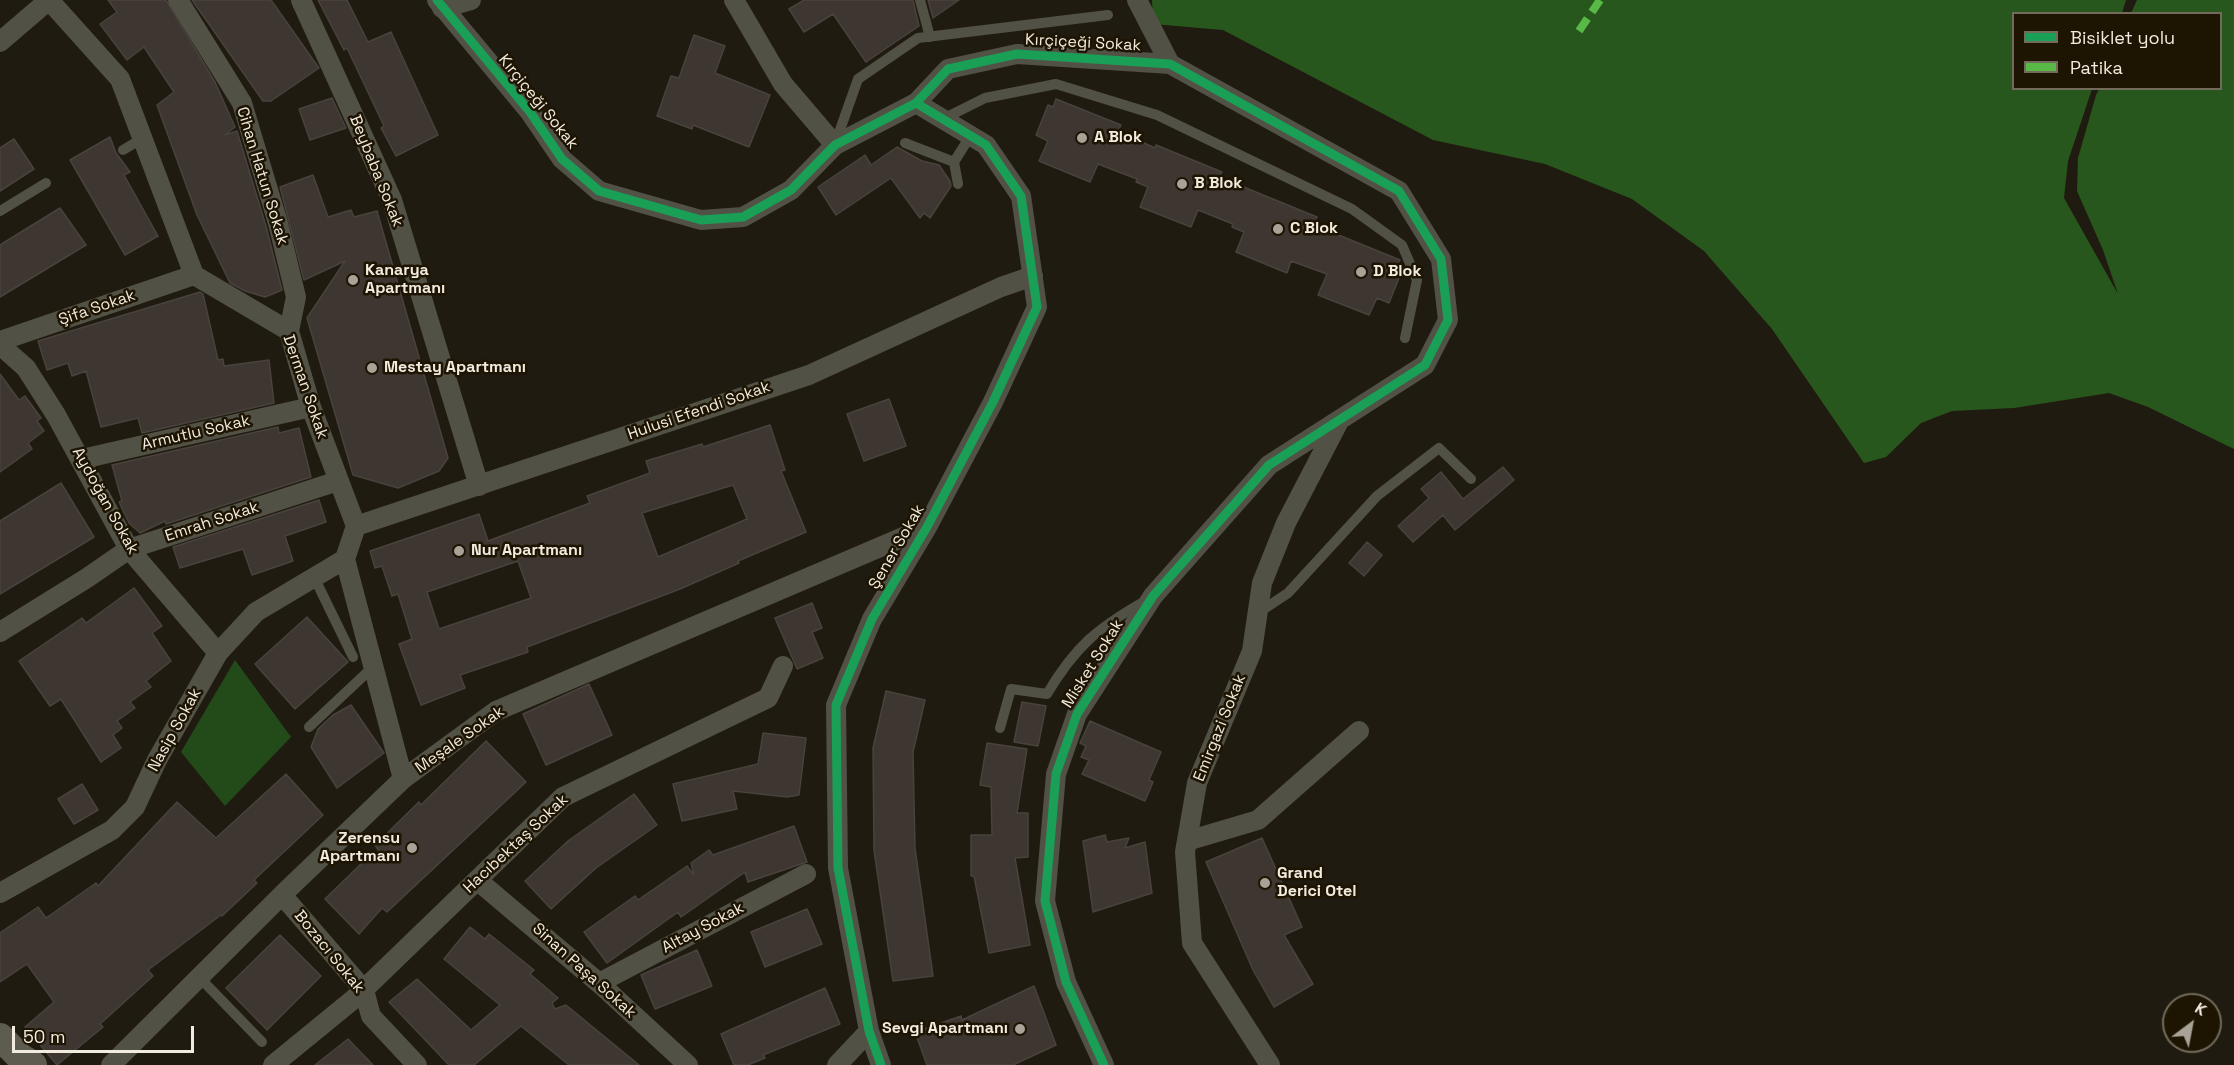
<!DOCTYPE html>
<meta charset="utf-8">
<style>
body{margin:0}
#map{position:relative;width:2234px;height:1065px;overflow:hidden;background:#201b10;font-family:"Space Grotesk",sans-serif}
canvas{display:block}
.legend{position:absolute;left:2012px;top:12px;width:210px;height:78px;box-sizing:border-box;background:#1d1402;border:2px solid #726a5a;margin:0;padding:8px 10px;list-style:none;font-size:18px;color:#f2ebdf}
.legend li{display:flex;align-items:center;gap:12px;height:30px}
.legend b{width:30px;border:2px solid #726a5a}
.north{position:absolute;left:2162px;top:993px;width:60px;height:60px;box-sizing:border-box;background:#1d1402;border:2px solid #726a5a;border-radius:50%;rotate:32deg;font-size:16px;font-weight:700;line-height:24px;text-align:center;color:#f2ebdf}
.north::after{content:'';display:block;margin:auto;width:21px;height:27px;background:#a8a297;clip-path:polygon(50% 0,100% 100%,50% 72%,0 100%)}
.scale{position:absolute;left:12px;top:1026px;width:182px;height:27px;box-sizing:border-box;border:3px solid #f2ebdf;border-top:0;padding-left:8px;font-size:18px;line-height:21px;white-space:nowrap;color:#f2ebdf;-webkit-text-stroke:4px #1d1402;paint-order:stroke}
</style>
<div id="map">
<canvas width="2234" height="1065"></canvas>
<ul class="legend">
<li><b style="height:8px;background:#1a9f57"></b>Bisiklet yolu</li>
<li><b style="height:8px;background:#58b947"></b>Patika</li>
</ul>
<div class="north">K</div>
<div class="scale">50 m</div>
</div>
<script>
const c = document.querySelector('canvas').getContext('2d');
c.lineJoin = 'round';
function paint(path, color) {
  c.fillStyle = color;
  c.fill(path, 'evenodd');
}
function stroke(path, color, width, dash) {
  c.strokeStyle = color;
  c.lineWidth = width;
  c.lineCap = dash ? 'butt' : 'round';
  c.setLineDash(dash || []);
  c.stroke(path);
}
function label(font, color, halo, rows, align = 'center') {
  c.font = font + ' "Space Grotesk",sans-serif';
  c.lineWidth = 5;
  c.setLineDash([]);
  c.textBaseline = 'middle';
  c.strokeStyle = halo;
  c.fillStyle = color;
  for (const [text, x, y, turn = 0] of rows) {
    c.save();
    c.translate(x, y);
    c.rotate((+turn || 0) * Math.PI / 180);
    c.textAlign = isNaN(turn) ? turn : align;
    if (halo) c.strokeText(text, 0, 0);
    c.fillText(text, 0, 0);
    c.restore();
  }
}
paint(new Path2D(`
 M 235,660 L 291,737 L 225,806 L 181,752 Z`), '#234b1a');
paint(new Path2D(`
 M 1152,0 L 2126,0 L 2122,13 L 2014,14 L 2014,88 L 2092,89 L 2068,161 L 2064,198 L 2118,294 L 2103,250 L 2077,191 L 2078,158 L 2096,95 L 2099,89 L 2220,88 L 2220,14 L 2131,13 L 2137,0 L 2234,0 L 2234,449 L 2148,407 L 2109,393 L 2014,408 L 1952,411 L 1921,423 L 1886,457 L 1864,463 L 1772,329 L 1704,251 L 1632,199 L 1545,164 L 1433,140 L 1223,30 L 1153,24 Z`), '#28571d');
const building = new Path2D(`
 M 108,0 L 166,0 L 215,82 L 235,127 L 225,135 L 237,131 L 266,226 L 282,290 L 265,297 L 245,291 L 230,283 L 197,215 L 157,105 L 174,92 L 144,47 L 127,60 L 100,24 L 117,12 Z
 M 192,0 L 271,0 L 319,68 L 271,101 L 263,101 Z
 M 318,0 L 347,0 L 368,42 L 391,32 L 438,135 L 396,156 L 381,128 L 384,126 L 347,48 L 344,50 Z
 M 804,0 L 913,0 L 919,26 L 866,62 L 833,14 L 804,32 L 789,9 Z
 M 928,0 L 959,0 L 933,18 Z
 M 694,35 L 725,46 L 715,73 L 770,95 L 749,147 L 693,125 L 692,129 L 657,116 L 671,76 L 679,78 Z
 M 332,98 L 346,128 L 310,140 L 299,109 Z
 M 1056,99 L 1121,125 L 1118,131 L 1155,148 L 1156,145 L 1222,172 L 1219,177 L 1317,217 L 1315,223 L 1319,227 L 1400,260 L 1397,266 L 1403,268 L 1389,303 L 1377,298 L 1369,315 L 1318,295 L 1327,274 L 1291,261 L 1287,273 L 1236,252 L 1244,232 L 1232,227 L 1233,224 L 1198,210 L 1191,227 L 1140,207 L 1148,187 L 1136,182 L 1137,179 L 1098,164 L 1090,182 L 1039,161 L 1048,141 L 1036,135 L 1048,105 L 1053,107 Z
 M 110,137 L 116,153 L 130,172 L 124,175 L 158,236 L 125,255 L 70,160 Z
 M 14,139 L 34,169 L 0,191 L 0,148 Z
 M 897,147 L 922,161 L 939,165 L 950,181 L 951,186 L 930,218 L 924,213 L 920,218 L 891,178 L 836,215 L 818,187 L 865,155 L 871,165 Z
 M 313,175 L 328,217 L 351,210 L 354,217 L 377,211 L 448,458 L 439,471 L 398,488 L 353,475 L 307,318 L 345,261 L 304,280 L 280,187 Z
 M 60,208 L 86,245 L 0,297 L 0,245 Z
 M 200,292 L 203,294 L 218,360 L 223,359 L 224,366 L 269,360 L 274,403 L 142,433 L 138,418 L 101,427 L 86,371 L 72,376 L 68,363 L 47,370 L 38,341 Z
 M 0,374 L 19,400 L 25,396 L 41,418 L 37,421 L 44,431 L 28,443 L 32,449 L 0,472 Z
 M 889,399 L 906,446 L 864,461 L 847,414 Z
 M 770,425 L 785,470 L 781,471 L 806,532 L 738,561 L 739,563 L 680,589 L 527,647 L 528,652 L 460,675 L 465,688 L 421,705 L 399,644 L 412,639 L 398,594 L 392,596 L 382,566 L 375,568 L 370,551 L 479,514 L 488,541 L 590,503 L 587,496 L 650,473 L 646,461 L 702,444 L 703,447 ZM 733,485 L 747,519 L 658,557 L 642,513 ZM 518,561 L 531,598 L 439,629 L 427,592 Z
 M 278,427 L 279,433 L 299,428 L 311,477 L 166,524 L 165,521 L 140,533 L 129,523 L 119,502 L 122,501 L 112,465 Z
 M 1503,467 L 1514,480 L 1455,530 L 1443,515 L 1413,542 L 1398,526 L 1429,498 L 1421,489 L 1441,472 L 1463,499 Z
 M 61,483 L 94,537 L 0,594 L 0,521 Z
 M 319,500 L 326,522 L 285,536 L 293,561 L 252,575 L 243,549 L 180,568 L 173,547 Z
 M 1367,542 L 1382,555 L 1364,576 L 1349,563 Z
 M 134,588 L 162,626 L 152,633 L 171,661 L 146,681 L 151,687 L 130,702 L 135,708 L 117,721 L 122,728 L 113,735 L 121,748 L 101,762 L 61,699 L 50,706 L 19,661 L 82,618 L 86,623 Z
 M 812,603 L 822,628 L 812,632 L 823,658 L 797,669 L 775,618 Z
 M 307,617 L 348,662 L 295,709 L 255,664 Z
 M 589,684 L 612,735 L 546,765 L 523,714 Z
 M 886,691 L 925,700 L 913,752 L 915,848 L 933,976 L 893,981 L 874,850 L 873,748 Z
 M 1022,702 L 1046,706 L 1038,746 L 1014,742 Z
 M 351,705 L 384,753 L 337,788 L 311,747 L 318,729 L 333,715 Z
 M 1090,721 L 1161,752 L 1149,780 L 1153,782 L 1145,801 L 1082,774 L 1089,760 L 1081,757 L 1086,746 L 1080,743 Z
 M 763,733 L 806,738 L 799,795 L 787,797 L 733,791 L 737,809 L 682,821 L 673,784 L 758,764 Z
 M 486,741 L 526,782 L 387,912 L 382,908 L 359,934 L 325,899 L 365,860 L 369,864 L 381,854 L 375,845 L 419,802 L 421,805 Z
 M 987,743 L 1027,749 L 1017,813 L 1028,813 L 1028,857 L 1015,858 L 1030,945 L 989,953 L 974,876 L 971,876 L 971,835 L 992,835 L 991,787 L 980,785 Z
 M 286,774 L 323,815 L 254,880 L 257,883 L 222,916 L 221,915 L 148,970 L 153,976 L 100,1024 L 103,1027 L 57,1065 L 25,1027 L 54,1002 L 27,964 L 0,982 L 0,933 L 38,907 L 46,918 L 96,883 L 98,886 L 177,802 L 216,838 Z
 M 82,784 L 98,810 L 74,824 L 58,799 Z
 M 634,794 L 657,825 L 596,868 L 551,909 L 525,881 L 568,841 Z
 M 794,826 L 807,862 L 748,882 L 745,872 L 681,917 L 678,912 L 607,963 L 584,932 L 635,896 L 638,900 L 687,866 L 694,875 L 691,863 L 709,850 L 713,855 Z
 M 1105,835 L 1107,842 L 1129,838 L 1125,848 L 1145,842 L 1152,893 L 1093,912 L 1083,841 Z
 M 1262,838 L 1302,927 L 1284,935 L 1313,984 L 1274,1007 L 1253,970 L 1206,862 Z
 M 807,909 L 822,944 L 765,967 L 751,932 Z
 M 470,927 L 485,939 L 489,934 L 534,970 L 530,974 L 558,998 L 552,1003 L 555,1009 L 566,1005 L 639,1065 L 569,1065 L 521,1026 L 474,1065 L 449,1065 L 389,1002 L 417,979 L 471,1030 L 500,1005 L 444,959 Z
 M 280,935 L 321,976 L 267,1030 L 226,988 Z
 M 697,950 L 712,986 L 655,1009 L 641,975 Z
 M 1034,986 L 1056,1045 L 1013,1065 L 927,1065 L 915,1032 L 961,1016 L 962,1020 Z
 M 825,988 L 840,1024 L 763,1055 L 765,1058 L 748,1065 L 734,1065 L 721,1034 Z
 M 348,1039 L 373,1065 L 315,1065 Z`);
paint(building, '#3e3630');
stroke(building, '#49423d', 1.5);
stroke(new Path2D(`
 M 920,0 L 930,37
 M 943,119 L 985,98 L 1056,84 L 1157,115 L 1352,209 L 1402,245 L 1417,280 L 1405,338
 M 905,143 L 954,162 L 971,135
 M 835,144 L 858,79 L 918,38 L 1108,15
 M 123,150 L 143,138
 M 954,162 L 958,184
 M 0,211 L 46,183
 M 314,577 L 353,657
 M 1258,613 L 1288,593 L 1377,496 L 1439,448 L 1471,479
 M 309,727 L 374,666
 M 1000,728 L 1011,689 L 1047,694 C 1075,647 1097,628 1145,601
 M 200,978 L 262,1042`), '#525146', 10);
stroke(new Path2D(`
 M 49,0 L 120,79 L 194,275 L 289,331 L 311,407 L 356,526 L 345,559 L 403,779
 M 178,0 L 242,103 L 278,223 L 296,297 L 289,331
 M 301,0 L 392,200 L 479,486
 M 437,0 L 530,112 L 562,159 L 599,191 L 701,220 L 743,217 L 791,190 L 835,145 L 916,103 L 948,69 L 1017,54 L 1170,64 L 1399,191 L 1441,259 L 1448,320 L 1425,365 L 1269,465 L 1153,596 L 1077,714 L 1056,774 L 1045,901 L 1066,982 L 1104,1065
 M 734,0 L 783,84 L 835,145
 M 1137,0 L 1170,64
 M 442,8 L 471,0
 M 0,42 L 49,0
 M 0,341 L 194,275
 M 0,345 L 26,368 L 56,415 L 129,549 L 218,653
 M 82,459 L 311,407
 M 356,526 L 809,375 L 1001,287 L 1033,276
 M 0,632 L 87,578 L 129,549 L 338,481
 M 1187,841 L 1258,820 L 1359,731
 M 477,880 L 599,983 L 688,1065
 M 0,893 L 112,830 L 135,807 L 157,760 L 218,653 L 256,612 L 345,559
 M 282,895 L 364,990 L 371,1016 L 417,1065
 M 599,983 L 806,874
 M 111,1065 L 286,891 L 403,779 L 496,711 L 927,527
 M 273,1065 L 355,998 L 563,797 L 768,698 L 783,666
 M 837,1065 L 869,1031
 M 881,1065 L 869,1031 L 838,868 L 836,705 L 872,619 L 927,527 L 993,402 L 1037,307 L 1021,196 L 986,145 L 916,103
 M 1270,1065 L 1192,943 L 1185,852 L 1197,783 L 1252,651 L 1262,583 L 1286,523 L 1338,423`), '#525146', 20);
stroke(new Path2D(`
 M 0,1037 L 20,1057 L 33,1065`), '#5e5c4e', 28);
stroke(new Path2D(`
 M 1579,31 L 1600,0`), '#58b947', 8, [15, 8]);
stroke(new Path2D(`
 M 437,0 L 530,112 L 562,159 L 599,191 L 701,220 L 743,217 L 791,190 L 835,145 L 916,103 L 948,69 L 1017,54 L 1170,64 L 1399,191 L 1441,259 L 1448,320 L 1425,365 L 1269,465 L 1153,596 L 1077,714 L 1056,774 L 1045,901 L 1066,982 L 1104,1065
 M 881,1065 L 869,1031 L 838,868 L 836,705 L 872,619 L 927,527 L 993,402 L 1037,307 L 1021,196 L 986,145 L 916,103`), '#1a9f57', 9);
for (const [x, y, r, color] of [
 [1082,138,6,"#a8a297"],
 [1182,184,6,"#a8a297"],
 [1278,229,6,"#a8a297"],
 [1361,272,6,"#a8a297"],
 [353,280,6,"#a8a297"],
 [372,368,6,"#a8a297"],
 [459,551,6,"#a8a297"],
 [412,848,6,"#a8a297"],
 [1265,883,6,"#a8a297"],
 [1020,1029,6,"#a8a297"]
]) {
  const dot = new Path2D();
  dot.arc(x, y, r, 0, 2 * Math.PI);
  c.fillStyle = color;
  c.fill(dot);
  stroke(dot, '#1d1402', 2);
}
label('16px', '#f2ebdf', '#1d1402', [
 ["Kırçiçeği Sokak",1083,43,3],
 ["Kırçiçeği Sokak",538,102,51],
 ["Beybaba Sokak",376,171,68],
 ["Cihan Hatun Sokak",262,176,73],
 ["Şifa Sokak",97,308,-19],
 ["Derman Sokak",305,387,71],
 ["Hulusi Efendi Sokak",699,411,-19],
 ["Armutlu Sokak",196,433,-13],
 ["Aydoğan Sokak",105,501,61],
 ["Emrah Sokak",212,522,-18],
 ["Şener Sokak",897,547,-60],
 ["Misket Sokak",1093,664,-58],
 ["Emirgazi Sokak",1220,728,-68],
 ["Nasip Sokak",175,730,-61],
 ["Meşale Sokak",460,740,-35],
 ["Hacıbektaş Sokak",516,844,-43],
 ["Altay Sokak",703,928,-28],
 ["Bozacı Sokak",329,952,51],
 ["Sinan Paşa Sokak",584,971,42]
]);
label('bold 16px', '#f2ebdf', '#1d1402', [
 ["A Blok",1094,138],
 ["B Blok",1194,184],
 ["C Blok",1290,229],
 ["Kanarya",365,271],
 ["Apartmanı",365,289],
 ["D Blok",1373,272],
 ["Mestay Apartmanı",384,368],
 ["Nur Apartmanı",471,551],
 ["Zerensu",400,839,"right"],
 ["Apartmanı",400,857,"right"],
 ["Grand",1277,874],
 ["Derici Otel",1277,892],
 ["Sevgi Apartmanı",1008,1029,"right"]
], 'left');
</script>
